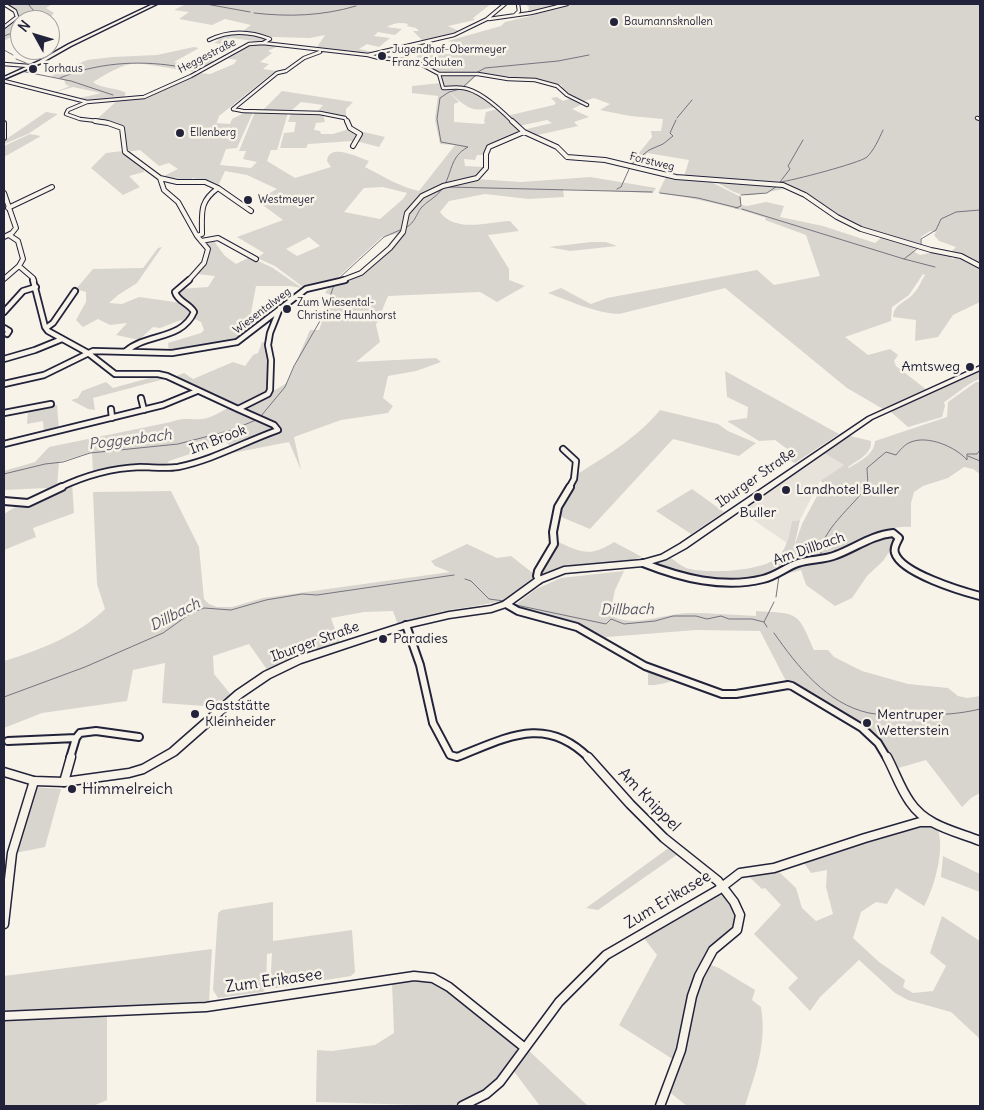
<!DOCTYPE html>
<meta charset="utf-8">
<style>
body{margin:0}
#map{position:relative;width:984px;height:1110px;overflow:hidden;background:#f7f3e8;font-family:Delius,sans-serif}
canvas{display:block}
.frame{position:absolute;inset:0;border:5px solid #22223b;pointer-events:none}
.north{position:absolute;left:10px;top:10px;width:50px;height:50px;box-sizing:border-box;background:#f7f3e8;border:1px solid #a29fa3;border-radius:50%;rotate:309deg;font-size:14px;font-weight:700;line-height:20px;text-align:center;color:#22223b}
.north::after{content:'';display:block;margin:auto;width:18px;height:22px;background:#22223b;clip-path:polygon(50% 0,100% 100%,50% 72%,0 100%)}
</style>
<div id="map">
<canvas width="984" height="1110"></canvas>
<div class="frame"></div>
<div class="north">N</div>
</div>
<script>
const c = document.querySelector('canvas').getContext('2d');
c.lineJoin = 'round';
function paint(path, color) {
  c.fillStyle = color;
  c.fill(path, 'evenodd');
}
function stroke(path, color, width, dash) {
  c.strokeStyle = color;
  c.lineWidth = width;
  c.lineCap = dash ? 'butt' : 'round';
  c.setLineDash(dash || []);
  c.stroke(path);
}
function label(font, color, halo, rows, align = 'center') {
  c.font = font + ' Delius,sans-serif';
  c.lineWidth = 5;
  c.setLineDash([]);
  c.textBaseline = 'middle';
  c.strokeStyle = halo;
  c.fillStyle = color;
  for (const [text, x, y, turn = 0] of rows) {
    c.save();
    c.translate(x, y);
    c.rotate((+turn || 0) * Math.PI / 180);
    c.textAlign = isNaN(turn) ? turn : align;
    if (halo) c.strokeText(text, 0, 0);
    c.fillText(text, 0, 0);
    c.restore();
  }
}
paint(new Path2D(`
 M 822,452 L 844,465 L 820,481 L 800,520 L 792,521 L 787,543 L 739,510 Z`), '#e7e3db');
paint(new Path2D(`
 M 5,4 L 52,4 L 46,8 L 54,13 L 48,20 L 20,20 L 20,32 L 4,41 L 4,27 L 17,17 L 17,13 Z
 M 186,4 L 491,4 L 473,18 L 475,20 L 448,26 L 459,31 L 424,42 L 413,31 L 419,31 L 416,28 L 407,26 L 408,24 C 401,22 393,23 387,27 L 402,29 L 395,35 L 378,32 L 374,36 L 390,38 L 379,47 L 367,44 L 359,49 L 373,52 L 366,53 L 315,50 L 325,35 L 310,38 L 271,37 L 263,42 L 230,38 L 220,44 L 214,43 L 219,40 L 212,39 C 221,33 226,35 236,33 C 241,33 247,28 251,25 L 225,19 L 212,25 L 179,19 L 189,12 L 174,10 Z
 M 527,4 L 980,4 L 980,264 L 952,251 L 956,247 L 939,241 L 934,235 L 936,232 L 930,231 L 921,237 L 920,246 C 893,237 865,231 840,217 C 825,209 812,193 794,189 C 789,187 784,189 779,190 C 748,195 747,201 718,183 L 717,179 L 684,177 L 689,160 L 647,153 L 637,166 L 630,164 L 652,137 L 651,131 L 661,131 L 663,119 L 630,116 L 600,110 L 610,104 L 594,98 L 581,102 L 568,95 L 560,87 L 563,87 L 561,85 L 536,78 L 533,79 L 488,75 L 442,74 L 416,61 L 419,45 L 429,45 L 431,50 L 444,54 L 458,54 L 460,47 L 456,43 L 448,41 L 501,26 L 505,22 L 535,15 L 528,11 L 529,7 L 527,6 Z
 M 259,44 L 280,45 L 268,51 L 272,53 L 260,62 L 269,64 L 263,69 L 277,71 L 269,76 L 219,116 L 214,131 L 217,123 L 230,124 L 232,119 L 246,112 L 253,112 L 237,148 L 226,149 L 220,165 L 251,168 L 257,162 L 243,159 L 246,151 L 239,151 L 255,112 L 288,113 L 277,150 L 271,150 L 267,161 L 295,178 L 331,167 L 327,161 C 329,142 359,158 369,161 L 365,167 C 383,176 400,187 419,191 L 455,145 L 440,144 L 435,120 L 436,119 L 435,118 L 438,96 L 412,93 L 412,86 L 441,83 L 446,89 L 471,91 L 495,107 C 470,113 468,108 449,92 L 459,102 L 454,104 L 454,122 L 483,124 L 485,123 L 484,121 L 486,112 L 497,109 L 521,131 L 490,144 L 486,148 L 484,155 L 477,155 L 475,160 L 464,159 L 465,166 L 483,167 C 474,185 440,182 423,194 L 476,179 L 521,182 L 590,177 L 656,188 L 653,193 L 563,189 L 564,197 L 528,199 L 485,194 L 449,201 L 440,212 C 455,233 488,222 510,221 L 519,231 L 488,235 L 509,269 L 509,280 L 525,286 L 497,302 L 480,292 L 388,296 L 376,325 L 380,342 L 356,362 L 436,358 L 441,362 L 416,371 L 388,376 L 383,398 L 393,406 L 388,413 L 341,420 L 294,437 L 301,470 L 289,442 L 222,455 L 245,444 L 281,431 L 277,424 L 243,409 L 287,383 L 310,330 L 319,330 L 332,295 L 325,293 C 335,279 337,284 352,279 C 373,271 389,252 400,233 L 382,237 L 335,280 L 303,287 L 275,266 L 257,258 L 264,253 L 237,237 L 283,220 L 264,206 L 259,199 L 277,189 L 247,175 L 225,171 L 218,186 L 193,178 L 185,182 L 162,177 L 178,169 L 169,163 L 159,166 L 140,150 L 126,152 L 125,133 L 122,126 L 97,119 L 119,99 L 149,96 L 198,73 L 210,74 L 234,64 L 237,60 L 225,58 L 249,45 ZM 383,187 L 407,193 L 403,199 L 380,219 L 344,212 L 364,188 ZM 309,237 L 320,246 L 297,256 L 286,249 Z
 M 194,47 L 199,48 L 174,62 L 190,64 L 199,58 L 215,61 L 196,72 L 137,63 C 120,65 108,73 93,82 C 101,89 116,87 126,93 L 124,97 L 88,101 L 76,99 L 101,93 L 73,87 L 53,93 L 70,86 L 66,85 L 64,80 L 51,76 L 87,60 L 112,57 L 157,55 Z
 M 478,74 L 464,88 L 445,87 L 441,76 Z
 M 282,91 L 353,102 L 346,109 L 346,118 L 317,112 L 323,105 L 301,102 L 290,112 L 262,111 Z
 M 557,97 L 563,101 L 572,98 L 583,104 L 572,109 L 589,117 L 574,122 L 578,126 L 533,136 L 523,130 L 552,123 L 547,120 L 519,126 L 506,116 L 554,105 L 556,103 L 551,98 Z
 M 46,112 L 58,114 L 28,134 L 4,144 L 5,140 Z
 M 291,113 L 323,114 L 325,122 L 316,123 L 314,130 L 320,131 L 321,134 L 333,134 L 349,129 L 358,134 L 353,141 L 308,144 L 306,148 L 280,148 L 284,133 L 294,132 L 296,122 L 288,122 Z
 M 359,131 L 385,137 L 379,147 L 356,141 Z
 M 30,134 L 41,136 L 4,157 L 4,146 Z
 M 123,151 L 143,167 L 144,172 L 129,176 L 140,187 L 123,195 L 91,168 L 106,153 Z
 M 666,177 L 711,182 L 741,197 L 741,205 L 747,206 L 766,202 L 784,206 L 780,217 L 823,226 L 875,243 L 882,237 L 917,247 L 913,251 L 920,255 L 934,252 L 952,256 L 951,258 L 953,259 L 957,256 L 980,267 L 980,302 L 953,315 L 938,337 L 915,341 L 916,320 L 893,317 C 894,303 906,303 914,293 C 919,288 921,281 925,275 L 923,274 L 909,295 L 892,307 L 891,321 L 845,337 L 868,355 L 890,349 L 898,355 L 894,361 L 896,366 L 927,390 L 883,409 L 847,388 L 725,288 L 619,314 C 595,313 570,301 548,293 L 561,288 L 591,304 L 607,298 L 757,270 L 774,285 L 820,276 L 806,235 L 765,220 L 766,218 C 731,206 695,198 658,193 Z
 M 213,240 L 225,256 L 236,264 L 250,257 L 273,268 L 302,288 L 290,286 L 256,286 L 251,313 L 247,322 L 253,329 L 236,340 L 169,352 L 168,343 L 201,333 L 204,330 L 201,322 L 195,319 L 195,309 L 177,295 L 177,292 L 180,289 L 208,287 L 215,276 L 197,274 C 207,265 212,255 205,242 Z
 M 591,242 L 606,242 L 617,246 L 570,251 L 549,247 Z
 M 162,247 L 137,283 L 118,295 L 109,303 L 122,304 L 139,297 L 182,303 L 190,312 L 187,320 L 184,322 L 181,320 L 160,328 L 153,327 L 139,340 L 116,335 L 127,323 L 110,325 L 98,319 L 83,327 L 76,320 L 86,302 L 86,292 L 76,289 L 93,269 L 143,268 L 158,248 Z
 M 262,342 L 266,343 C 264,358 275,379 265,393 L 238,407 L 174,377 L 184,373 L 193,379 L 233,362 L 245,366 L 253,355 L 258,353 Z
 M 725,371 L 839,434 L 795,463 L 783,457 L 790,451 L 775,440 L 759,441 L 727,421 L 747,418 L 748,407 L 727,397 Z
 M 978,372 L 980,372 L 980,379 C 967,383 956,395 944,402 L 945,406 L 942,417 L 908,427 L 890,411 Z
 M 160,375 L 168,378 L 93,398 L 95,410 L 88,409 L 71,400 L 78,398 L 82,391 L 106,382 L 113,388 Z
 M 976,382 L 980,382 L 980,474 L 973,469 L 964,467 L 948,478 L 923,486 L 914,492 L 911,503 L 911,527 C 885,524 860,546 837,554 C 826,557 816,557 805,560 L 831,559 L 883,537 L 889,535 L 895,536 L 897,540 L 883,561 L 867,576 L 852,598 L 835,606 L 806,585 L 801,570 L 771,578 L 785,569 L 784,566 C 778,569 771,574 764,576 C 732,587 683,577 653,566 L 653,563 L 670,557 C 675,561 680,565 686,568 C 706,574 762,572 778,557 C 788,547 789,534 792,521 L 800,520 L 794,547 L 802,524 L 824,483 L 820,481 L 844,465 L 822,452 L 846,435 L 871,441 C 872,454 858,460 848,467 L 849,468 C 861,460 874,455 875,441 L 947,417 L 948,402 Z
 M 57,405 L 59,430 L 44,433 L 43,421 L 27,424 L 28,410 L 44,406 L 47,407 Z
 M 228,408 L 270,425 L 273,429 L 231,447 L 226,442 L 169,461 L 165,467 L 139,465 L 93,473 L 92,452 L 59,462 L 57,487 L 49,491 L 46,488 L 4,490 L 4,471 L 35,462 L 49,447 L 171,422 C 184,417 189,420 202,419 C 211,418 220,412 228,408 Z
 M 660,410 L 718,424 L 728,431 L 756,443 L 739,456 L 673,439 L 590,529 L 559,516 L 561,508 L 577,479 L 576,475 C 606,456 637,438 660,410 Z
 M 72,483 L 74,513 L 33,528 L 36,537 L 4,550 L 4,514 L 20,504 Z
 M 692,489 L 724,512 L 691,534 L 656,511 Z
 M 171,491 L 199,547 L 204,599 L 209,604 L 217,607 L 232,607 L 263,598 L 450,572 L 435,566 L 431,561 L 467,544 L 497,558 L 511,556 L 534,574 C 525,604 475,605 450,610 C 432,613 415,619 398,625 L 393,611 L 364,612 L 331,618 L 340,644 L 268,671 L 249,644 L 213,656 L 214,674 L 232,696 L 219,707 L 162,703 L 165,663 L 133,670 L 127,701 L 42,713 L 4,728 L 4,661 C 40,650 77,636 105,609 L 97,584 L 93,492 Z
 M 556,541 C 581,552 589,558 614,542 L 642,557 L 632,560 L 564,567 L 540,577 L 539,575 Z
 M 624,571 L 615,590 L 610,615 C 634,629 664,613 690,613 C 712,613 734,615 756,616 L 756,611 C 798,614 797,610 814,650 L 828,650 L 834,657 L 862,671 L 908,684 L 948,688 L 958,696 L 967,698 L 980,696 L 980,793 L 971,798 L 962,807 L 926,760 L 895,769 L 886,749 L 875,737 L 787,683 L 760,631 L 696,630 L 607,637 L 605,640 L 579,625 L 514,606 L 536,589 L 561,578 Z
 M 635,663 L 677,680 C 667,682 658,686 648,685 L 648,673 Z
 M 34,787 L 61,789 L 45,847 L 15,853 Z
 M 928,824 L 937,828 C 946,847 934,889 924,906 L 896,888 L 887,904 L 876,902 L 861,912 L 853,938 L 879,962 L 905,980 L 903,987 L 913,993 L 933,991 L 946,966 L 930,953 L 942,916 L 980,941 L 980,1039 L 951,1012 L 908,1000 L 895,993 L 859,960 L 820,997 L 810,1011 L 788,988 L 798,978 L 754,934 L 781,905 L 765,888 L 762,889 L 745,873 L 776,869 L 796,888 L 802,908 L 816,921 L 833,914 L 826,887 L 827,870 L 811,873 L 802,860 L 916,825 Z
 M 670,847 L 678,854 L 598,910 L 586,908 Z
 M 943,856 L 980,874 L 980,892 L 941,877 Z
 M 719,892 L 722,892 L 734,905 L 737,919 L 733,930 L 711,947 L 674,1060 L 619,1025 L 657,955 L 643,937 Z
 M 273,902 L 273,941 L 352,930 L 355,972 L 351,976 L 270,989 L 272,953 L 267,954 L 266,988 L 263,992 L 218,998 L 213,990 L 218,913 L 222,910 Z
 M 212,949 L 209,1001 L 4,1011 L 4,976 Z
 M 708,964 L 719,968 L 755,990 L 752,1000 L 761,1007 C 767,1044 756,1071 745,1106 L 687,1106 L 668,1091 L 701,978 Z
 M 411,979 L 427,980 L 443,987 L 516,1045 L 517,1053 C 497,1080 485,1094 452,1106 L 316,1102 L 317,1050 L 332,1051 L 375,1045 L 394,1033 L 392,982 Z
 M 107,1015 L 107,1100 L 93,1106 L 4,1106 L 4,1018 Z
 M 527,1049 L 588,1106 L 540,1106 L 513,1070 Z`), '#d8d5cf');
stroke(new Path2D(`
 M 28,4 L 34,11 L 30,20
 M 206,4 L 250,12
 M 254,13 C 289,17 322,16 356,6
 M 4,36 L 20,30
 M 4,50 L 13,55
 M 16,59 L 26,63
 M 21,71 L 71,81 L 113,95
 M 476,73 L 485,68 L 558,61 L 589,55
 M 60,78 C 96,63 137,60 175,66
 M 463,87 L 476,75
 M 677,118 L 692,100
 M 632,164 L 649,150 L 663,144 L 673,136 L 670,133 L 676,120
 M 780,182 C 791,181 860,163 867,157 C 874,150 879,139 883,130
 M 780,182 L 790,169 L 788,166 L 803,140
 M 448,187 L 652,192
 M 617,189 L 621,187 L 630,167
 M 660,193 L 698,198 L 738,208
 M 741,195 L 767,193 L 777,186
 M 736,208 L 741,206 L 740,197
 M 742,209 L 904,259 L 918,248
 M 407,227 C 415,222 416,215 421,208 C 427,201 437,197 442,189 C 453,173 449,157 468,147 L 441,142 L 437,119 L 440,98 L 449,92 L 460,89
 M 921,245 L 921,239 L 936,230 L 941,219 L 956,212 L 980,210
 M 904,259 L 935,267
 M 337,280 L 384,237 L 400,230
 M 261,416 L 285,387 L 294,366 L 324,314 L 334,285
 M 968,456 L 980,461
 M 4,474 L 45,464 L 63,462 L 90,453 L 178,444 L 232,430 L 256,420
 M 821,555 C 819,531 854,506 866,487 C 869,483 867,474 867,468 L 886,452 L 896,455 C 900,450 905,444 911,442 C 928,435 956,447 967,460 L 967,454 L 977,454 L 980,450
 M 791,569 L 808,564
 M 465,579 L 471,581 L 489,599 L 504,601
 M 776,597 L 779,576
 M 516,605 L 606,624 L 611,619 L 624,624 L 655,621 L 673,616 L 696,616 L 707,619 L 721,616 L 729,619 L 752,619 L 764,622 L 767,627
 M 764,622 L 774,602
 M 774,633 C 797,666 827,704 869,713 C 886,716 902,715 919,715 C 940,715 960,714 980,709
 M 4,697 L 85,667 L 163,633 L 191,613 L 204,608 L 231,610 L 266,600 L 302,594 L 317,595 L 454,575`), '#76747f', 1);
const minorFar4 = new Path2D(`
 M 4,4 L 15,11 L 17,17 L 4,27
 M 515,15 L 519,11 L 518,4
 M 489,19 L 531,13 L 567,4
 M 209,40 C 229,30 250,31 270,39 L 263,43
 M 368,55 L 379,58 L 415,61 L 439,74 L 443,88 C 450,88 457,87 463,88 C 480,90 502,111 513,122
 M 4,64 L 29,66
 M 439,74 L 478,74 L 508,79 L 535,80 L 557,86 L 567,95 L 587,105
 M 4,81 L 87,102 L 144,97 L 191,76 L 249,44 L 263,43 L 368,55 L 454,35 L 487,19 L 505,4
 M 87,102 L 68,110 L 66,114 L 80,119 L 106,122
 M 233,109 L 243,111 L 320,113 L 345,118 L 347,122
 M 233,109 L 277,73 L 286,71 L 304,58 L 320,52
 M 977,118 L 980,119`);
const minorFar3 = new Path2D(`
 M 95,121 L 108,123 L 122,128 L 125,152 L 160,178 L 164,190 L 178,202 L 197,236 L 208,249 L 204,263 L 188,281
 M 347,121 L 350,128 L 360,134 L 353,146
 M 512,121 L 524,132 L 557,147 L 567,157 L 605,160 L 676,177 L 783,185 L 805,195 L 837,217 L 861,229 L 931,250 L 961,256 L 980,266
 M 4,123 L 4,138
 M 160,178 L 177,182 L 205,182 L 218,188 L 251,211
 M 4,193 L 16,228 L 12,233 L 4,237
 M 8,208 L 52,187
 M 197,236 L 202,234 C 202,212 199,202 218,188
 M 201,241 L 218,238 L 256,259
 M 19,266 L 33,278 L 34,281
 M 4,279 L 19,266 L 23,259 L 18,241 L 9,235
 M 340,281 L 361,273 L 390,248 L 403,232 L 407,213 L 422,196 L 443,186 L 477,178 L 486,168 L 486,154 L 489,147 L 524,132`);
const minorFar2 = new Path2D(`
 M 33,280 L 45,327 L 48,331 L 88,353 L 115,374 L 158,374 L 167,376 L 238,409
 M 4,312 L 23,291 L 36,287
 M 4,328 L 9,331 L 7,334
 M 46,328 L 53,323 L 75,291
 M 126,351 C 147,333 182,340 194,312 C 189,303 178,302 175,292 L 189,280
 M 4,359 L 35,350 L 62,339
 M 4,384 L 44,375 L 93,351 L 172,353 L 237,342 L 306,289 L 345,280
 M 141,398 L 144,410
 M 111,409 L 112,418
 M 4,413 L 51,404
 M 4,444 L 163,405 L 197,391
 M 563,449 L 576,461 L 574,479 L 569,488
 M 59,488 C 84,476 113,468 140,467 C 152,467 166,469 178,467 C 213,460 244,442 278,430 L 274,425 L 238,409 L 268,394 L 270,390 L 271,360 L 268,345 L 270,333 L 280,308`);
const minorFar1 = new Path2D(`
 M 4,501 L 28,503 L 62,487
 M 643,563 C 681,578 723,589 763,579 C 776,576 786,567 798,563 C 811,559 824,560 836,555 C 855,548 872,535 893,533 L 899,538 C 897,542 893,548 895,553 C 901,573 961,591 980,596
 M 539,580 L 537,576 L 538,571 L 554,544 L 553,532 L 558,507 L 570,487
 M 506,604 L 518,611 L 577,627 L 645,666 L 722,694 L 736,694 L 788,685 L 792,686 L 862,728 L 878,743 L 887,758
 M 406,625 L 420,665 L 433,723 L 450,755 L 457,757 C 506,738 545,714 589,758
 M 8,741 L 76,738 L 80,733 L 96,731 L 139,737
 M 70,758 L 76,738`);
const minor = new Path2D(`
 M 588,757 L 630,804 L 664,838 L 718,881 L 734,902 L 740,915 L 737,930 L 713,950 L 699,976 L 692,996 L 681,1050 L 660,1106
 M 887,757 C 895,772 900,788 910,802 C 926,826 955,831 980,841
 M 64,782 L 71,757
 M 4,924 L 12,853 L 34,781
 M 4,1016 L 206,1007 L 414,976 L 433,978 L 449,987 L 525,1048
 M 462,1106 L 486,1094 L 500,1082 L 559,1002 L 606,955 L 718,890 L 740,873 L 774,868 L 865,838 L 920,822 L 931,822`);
const secondary = new Path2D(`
 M 153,4 L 157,4 L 71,46 L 41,63 L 4,79 L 4,77 L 39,61 L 69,44 Z
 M 980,366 L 980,370 L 872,419 L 686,548 L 666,559 L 643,566 L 565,573 L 542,582 L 509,606 L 491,612 L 449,618 L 406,628 L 301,663 L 270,678 L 242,697 L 176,755 L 144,773 L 129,777 L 64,786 L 34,785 L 4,776 L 4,768 L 34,777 L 64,778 L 129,769 L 142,765 L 170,749 L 236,691 L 264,672 L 296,657 L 406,622 L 449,612 L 491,606 L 503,602 L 536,578 L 564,567 L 643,560 L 661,555 L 680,544 L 868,417 Z`);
stroke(minorFar4, '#22223b', 4.5);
stroke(minorFar3, '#22223b', 6);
stroke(minorFar2, '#22223b', 8);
stroke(minorFar1, '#22223b', 10);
stroke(minor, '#22223b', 11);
stroke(secondary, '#22223b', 3);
stroke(minorFar4, '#f7f3e8', 2.5);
stroke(minorFar3, '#f7f3e8', 4);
stroke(minorFar2, '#f7f3e8', 4.5);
stroke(minorFar1, '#f7f3e8', 6);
stroke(minor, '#f7f3e8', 8);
paint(secondary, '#f7f3e8');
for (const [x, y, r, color] of [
 [614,22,5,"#22223b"],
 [382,56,5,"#22223b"],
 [33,69,5,"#22223b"],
 [180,133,5,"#22223b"],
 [248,200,5,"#22223b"],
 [287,309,5,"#22223b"],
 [970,367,5,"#22223b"],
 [786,490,5,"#22223b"],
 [758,497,5,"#22223b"],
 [383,639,5,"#22223b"],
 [195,714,5,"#22223b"],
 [867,723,5,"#22223b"],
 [72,789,5,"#22223b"]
]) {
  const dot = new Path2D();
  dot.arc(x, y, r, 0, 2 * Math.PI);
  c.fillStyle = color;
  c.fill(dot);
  stroke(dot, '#f7f3e8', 2);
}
label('11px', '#22223b', '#f7f3e8', [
 ["Baumannsknollen",624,22],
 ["Jugendhof-Obermeyer",392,50],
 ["Franz Schuten",392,63],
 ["Torhaus",43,69],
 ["Ellenberg",190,133],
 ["Westmeyer",258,200],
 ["Zum Wiesental-",297,303],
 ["Christine Haunhorst",297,316]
], 'left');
label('11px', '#22223b', '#f7f3e8', [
 ["Heggestraße",207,56,-27],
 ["Forstweg",652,162,14],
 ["Wiesentalweg",262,311,-37]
]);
label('14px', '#22223b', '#f7f3e8', [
 ["Amtsweg",960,367,"right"],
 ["Landhotel Buller",796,490],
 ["Buller",758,513,"center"],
 ["Paradies",393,639],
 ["Gaststätte",205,706],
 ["Kleinheider",205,722],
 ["Mentruper",877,715],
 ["Wetterstein",877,731]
], 'left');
label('14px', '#22223b', '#f7f3e8', [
 ["Im Brook",218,440,-21],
 ["Iburger Straße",756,478,-35],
 ["Am Dillbach",809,549,-19],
 ["Iburger Straße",315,642,-20]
]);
label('italic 15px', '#535263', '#f7f3e8', [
 ["Poggenbach",130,440,-7],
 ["Dillbach",627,610,-1],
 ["Dillbach",175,615,-27]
]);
label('16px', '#22223b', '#f7f3e8', [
 ["Himmelreich",82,789]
], 'left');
label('16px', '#22223b', '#f7f3e8', [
 ["Am Knippel",649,800,46],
 ["Zum Erikasee",668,900,-31],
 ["Zum Erikasee",274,981,-8]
]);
</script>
